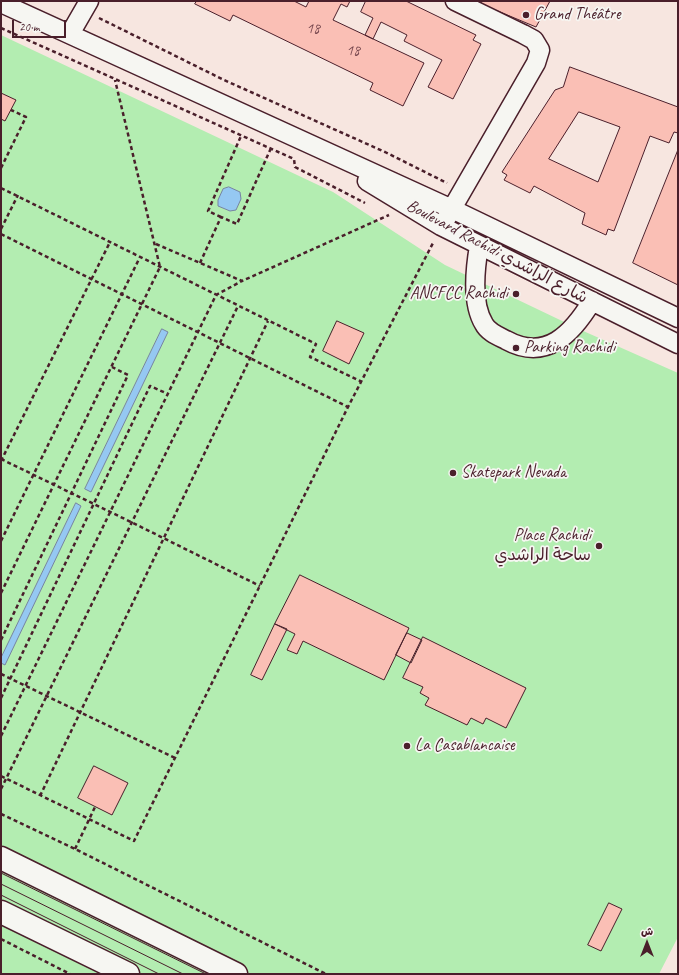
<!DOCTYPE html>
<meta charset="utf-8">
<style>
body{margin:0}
#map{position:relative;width:679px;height:975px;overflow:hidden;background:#f7e6e0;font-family:Caveat,"Playpen Sans Arabic",sans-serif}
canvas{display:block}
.frame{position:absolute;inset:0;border:2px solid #4a1f2b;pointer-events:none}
.north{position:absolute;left:627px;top:923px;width:40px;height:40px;-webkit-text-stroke:3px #f6f6f2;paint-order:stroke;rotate:0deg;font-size:11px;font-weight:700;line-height:16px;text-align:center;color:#4a1f2b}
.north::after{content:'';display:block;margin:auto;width:14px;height:18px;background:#4a1f2b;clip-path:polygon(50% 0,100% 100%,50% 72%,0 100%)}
.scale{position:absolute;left:12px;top:20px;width:54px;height:18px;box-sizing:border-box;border:2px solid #4a1f2b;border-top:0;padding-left:5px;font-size:12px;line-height:14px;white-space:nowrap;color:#4a1f2b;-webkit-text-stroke:3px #f6f6f2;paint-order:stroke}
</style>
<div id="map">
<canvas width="679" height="975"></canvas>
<div class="frame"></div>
<div class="north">ش</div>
<div class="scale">20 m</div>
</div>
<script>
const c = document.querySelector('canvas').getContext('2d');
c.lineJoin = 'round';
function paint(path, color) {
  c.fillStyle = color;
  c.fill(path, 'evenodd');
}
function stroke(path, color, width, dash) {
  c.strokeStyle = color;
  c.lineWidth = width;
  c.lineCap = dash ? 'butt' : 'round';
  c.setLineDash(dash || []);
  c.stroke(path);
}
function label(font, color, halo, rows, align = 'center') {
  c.font = font + ' Caveat,"Playpen Sans Arabic",sans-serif';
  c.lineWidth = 3.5;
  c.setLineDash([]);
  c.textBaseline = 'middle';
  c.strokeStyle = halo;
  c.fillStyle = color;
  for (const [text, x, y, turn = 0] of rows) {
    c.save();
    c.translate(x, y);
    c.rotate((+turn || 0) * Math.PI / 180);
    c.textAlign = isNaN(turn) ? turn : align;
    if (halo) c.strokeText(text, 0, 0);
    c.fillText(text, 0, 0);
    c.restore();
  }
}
paint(new Path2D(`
 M 1,35 L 333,192 L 445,265 L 581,330 L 678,373 L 678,937 L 659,974 L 1,974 Z`), '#b3edb1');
const water = new Path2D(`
 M 229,187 L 240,192 L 241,199 L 236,210 L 230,211 L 218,206 L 218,200 L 223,189 Z
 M 162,329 L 168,332 L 91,492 L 85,489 Z
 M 76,503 L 81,506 L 5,665 L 1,663 L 1,658 Z`);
paint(water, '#95c8f2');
stroke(water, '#7784a2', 1);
const building = new Path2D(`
 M 197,1 L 294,1 L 306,7 L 309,1 L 350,1 L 347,7 L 341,4 L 333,20 L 424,63 L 403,106 L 370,90 L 373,83 L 233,15 L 230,21 L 195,4 Z
 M 366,1 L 406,1 L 476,35 L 473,40 L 481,44 L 453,99 L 428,87 L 442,60 L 404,41 L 407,35 L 381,22 L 373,39 L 365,35 L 373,18 L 361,12 Z
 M 482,1 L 550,1 L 536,27 L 481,4 Z
 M 570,67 L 678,107 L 678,133 L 674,132 L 669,143 L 650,136 L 614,231 L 608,229 L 606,235 L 582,224 L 585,213 L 534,186 L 530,193 L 504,180 L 507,175 L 502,172 L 555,90 L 563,87 ZM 579,112 L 620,127 L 598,182 L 549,159 Z
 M 1,93 L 16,100 L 5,121 L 1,119 Z
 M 678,150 L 678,285 L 633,263 Z
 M 337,321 L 364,333 L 349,364 L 323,351 Z
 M 300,575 L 409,628 L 384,680 L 303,641 L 297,654 L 287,650 L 295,634 L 275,624 Z
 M 275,624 L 287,629 L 262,680 L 251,675 Z
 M 407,633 L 422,640 L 411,663 L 396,655 Z
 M 423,637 L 526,688 L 506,728 L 486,718 L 483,724 L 471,718 L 467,725 L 425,705 L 429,698 L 420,693 L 423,687 L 403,678 Z
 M 94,766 L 128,783 L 112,815 L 78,798 Z
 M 609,903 L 622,909 L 601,951 L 588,945 Z`);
paint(building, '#fabfb5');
stroke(building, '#4a1f2b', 1);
const minor = new Path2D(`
 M 1,3 L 452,209 L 678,318
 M 70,34 L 89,1
 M 367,181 L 441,226 L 678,344
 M 446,219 L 536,63 L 540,50 L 534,40 L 523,34 L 455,1
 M 479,246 C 475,269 471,303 484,324 C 488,332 498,336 506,340 C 546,362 572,334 592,301`);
const major = new Path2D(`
 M 1,858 L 236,974
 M 1,912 L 128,974`);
stroke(minor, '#4a1f2b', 21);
stroke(major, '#4a1f2b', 25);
stroke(new Path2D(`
 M 99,18 L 224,80 L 385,152 L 447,183
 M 1,28 L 294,159 L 295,167 L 365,203
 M 1,168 L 26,117 L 11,110
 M 1,188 L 316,344 L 310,357 L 362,382
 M 221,217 L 208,211 L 241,136
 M 1,229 L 18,195
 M 1,234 L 348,407
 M 156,244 L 242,281 L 389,215
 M 200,263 L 221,217 L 237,224 L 271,148
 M 1,459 L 131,522 L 260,586
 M 1,461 L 110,242
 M 1,541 L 140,257
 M 1,593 L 160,267 L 115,80
 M 1,640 L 128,375 L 112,367
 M 1,674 L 175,758
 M 1,698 L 150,386 L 168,394
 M 1,736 L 216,295 L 242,281
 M 1,776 L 134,841 L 348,407 L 434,241
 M 1,789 L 238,306
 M 40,796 L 268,321
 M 1,814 L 75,849 L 326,974
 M 75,849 L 95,807
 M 1,939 L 70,974`), '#4a1f2b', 2.5, [4, 3]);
stroke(minor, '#f6f6f2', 18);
stroke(major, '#f6f6f2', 22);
stroke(new Path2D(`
 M 1,873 L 206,974
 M 1,884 L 183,974
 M 1,895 L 159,974`), '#4a1f2b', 1);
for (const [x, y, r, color] of [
 [526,15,4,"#4a1f2b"],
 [516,294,4,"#4a1f2b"],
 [516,348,4,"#4a1f2b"],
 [453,473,4,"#4a1f2b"],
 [599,546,4,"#4a1f2b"],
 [407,746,4,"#4a1f2b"]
]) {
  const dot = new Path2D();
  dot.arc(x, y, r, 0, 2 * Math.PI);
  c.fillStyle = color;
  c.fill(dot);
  stroke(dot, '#f6f6f2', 1.5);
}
label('15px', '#76474e', null, [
 ["18",313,29],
 ["18",353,51]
]);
label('17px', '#4a1f2b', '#f6f6f2', [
 ["Grand Théâtre",534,15],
 ["ANCFCC Rachidi",508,294,"right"],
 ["Parking Rachidi",524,348],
 ["Skatepark Nevada",461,473],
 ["Place Rachidi",591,536,"right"],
 ["ساحة الراشدي",591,556,"right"],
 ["La Casablancaise",415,746]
], 'left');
label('17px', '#4a1f2b', '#f6f6f2', [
 ["Boulevard Rachidi شارع الراشدي",497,252,28]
]);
</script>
